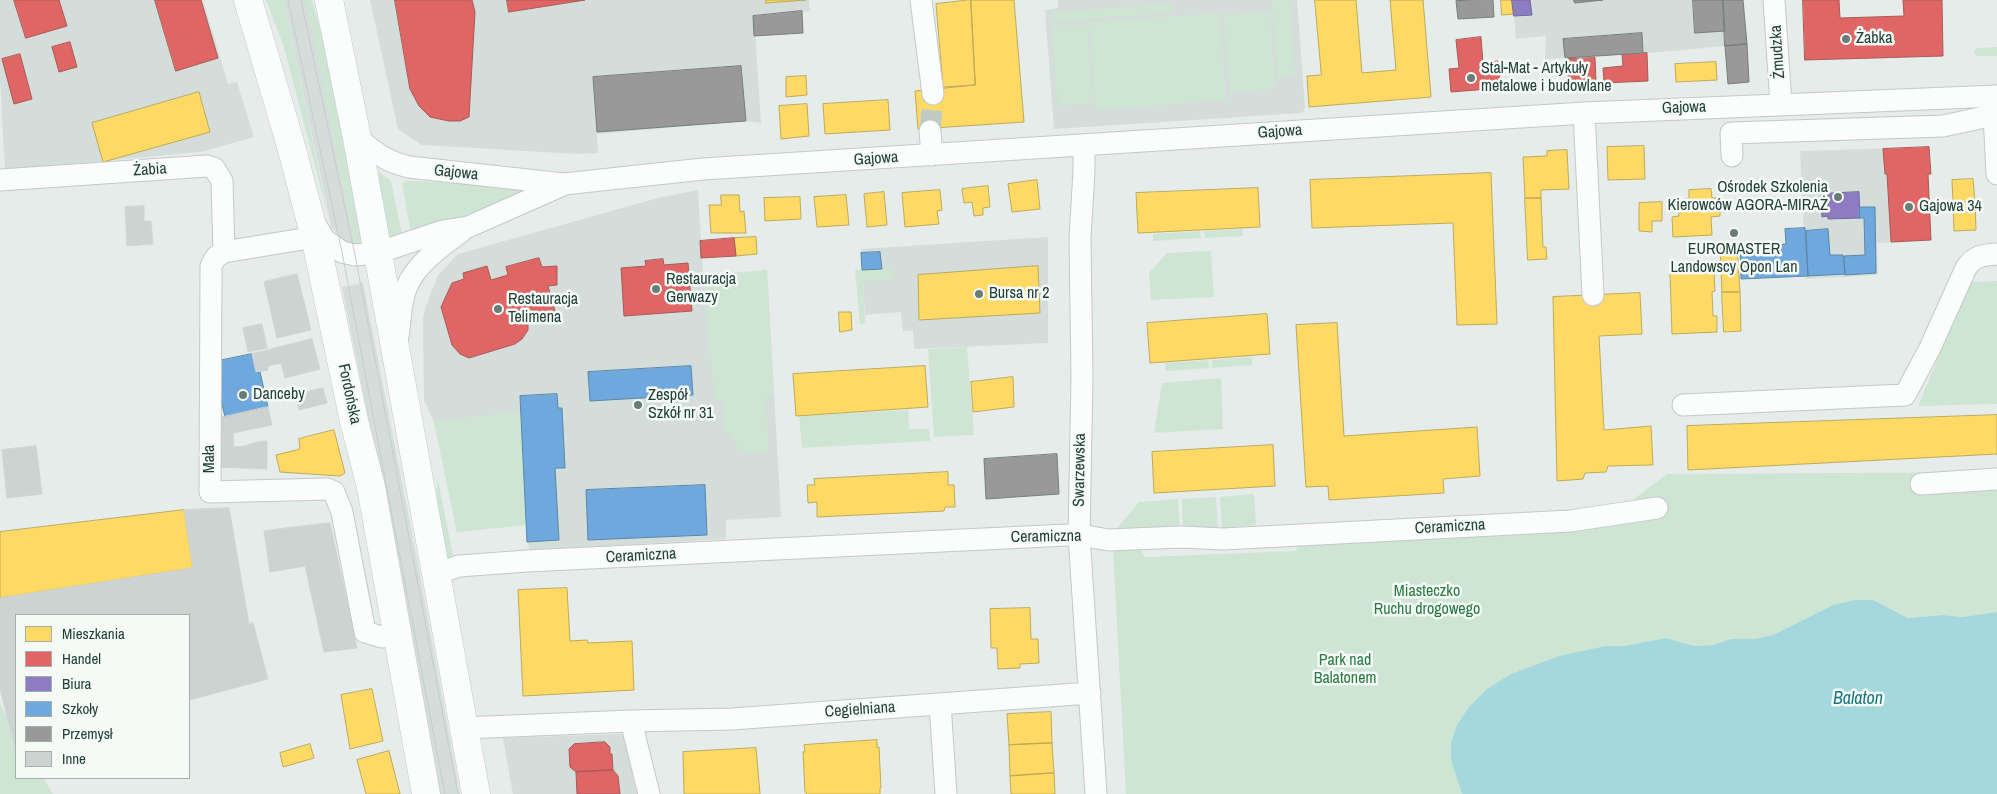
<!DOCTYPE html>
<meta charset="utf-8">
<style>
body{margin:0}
#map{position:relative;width:1997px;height:794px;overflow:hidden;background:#e6ece9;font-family:"Archivo Narrow",sans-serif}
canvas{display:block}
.legend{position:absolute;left:15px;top:614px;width:175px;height:165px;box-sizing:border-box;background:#f5faf7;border:1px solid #a1b0aa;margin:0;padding:6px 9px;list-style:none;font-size:15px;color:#224137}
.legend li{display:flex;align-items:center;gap:10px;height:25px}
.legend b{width:25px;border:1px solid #a1b0aa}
</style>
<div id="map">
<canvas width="1997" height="794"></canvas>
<ul class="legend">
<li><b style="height:14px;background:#ffd966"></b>Mieszkania</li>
<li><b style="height:14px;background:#e06666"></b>Handel</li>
<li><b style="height:14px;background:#8e7cc3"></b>Biura</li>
<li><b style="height:14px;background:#6fa8dc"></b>Szkoły</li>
<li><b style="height:14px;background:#999"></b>Przemysł</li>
<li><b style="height:14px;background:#cdd3d0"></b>Inne</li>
</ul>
</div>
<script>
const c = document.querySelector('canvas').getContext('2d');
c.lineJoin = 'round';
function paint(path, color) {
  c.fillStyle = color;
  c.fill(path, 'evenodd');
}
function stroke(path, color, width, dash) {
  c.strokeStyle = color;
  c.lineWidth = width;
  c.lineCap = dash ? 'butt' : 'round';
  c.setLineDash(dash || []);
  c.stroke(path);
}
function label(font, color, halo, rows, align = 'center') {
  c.font = font + ' "Archivo Narrow",sans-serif';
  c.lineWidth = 5;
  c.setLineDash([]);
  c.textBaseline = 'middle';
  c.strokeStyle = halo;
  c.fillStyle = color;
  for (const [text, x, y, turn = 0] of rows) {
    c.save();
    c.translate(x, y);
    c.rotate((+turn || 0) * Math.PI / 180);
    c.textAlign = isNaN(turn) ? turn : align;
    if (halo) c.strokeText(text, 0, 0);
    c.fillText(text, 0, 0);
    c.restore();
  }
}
paint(new Path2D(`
 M 0,0 L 203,0 L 228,84 L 237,82 L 254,137 L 201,152 L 5,170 L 0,81 Z
 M 284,0 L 307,0 L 355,246 L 342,240 L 331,226 Z
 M 370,0 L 809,0 L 810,11 L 754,15 L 761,123 L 745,121 L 597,134 L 598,153 L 578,154 L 422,145 L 398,129 Z
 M 1058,0 L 1297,0 L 1305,108 L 1302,113 L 1054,129 L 1045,10 L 1058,8 Z
 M 1513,0 L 1743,0 L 1747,44 L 1648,53 L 1545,59 L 1546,36 L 1516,39 Z
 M 1929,147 L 1931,174 L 1928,174 L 1931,240 L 1877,243 L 1878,275 L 1806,279 L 1800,151 Z
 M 698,190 L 703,275 L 767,270 L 781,517 L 726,520 L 726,539 L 529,550 L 526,525 L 457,532 L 434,422 L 424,400 L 423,320 L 425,309 L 438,275 L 458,254 L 658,198 Z
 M 1048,237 L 1048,343 L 914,349 L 913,330 L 903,331 L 901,312 L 865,315 L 861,249 Z
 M 363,283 L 415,549 L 460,794 L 439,794 L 402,587 L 342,287 Z
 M 623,734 L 637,794 L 513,794 L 503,738 Z`), '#d4ddd9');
paint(new Path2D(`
 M 266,0 L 284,0 L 328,216 L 284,47 Z
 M 306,0 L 312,0 L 330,62 L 362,240 L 358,245 L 355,246 Z
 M 1272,0 L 1289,0 L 1295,75 L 1278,76 Z
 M 1172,4 L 1172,12 L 1055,22 L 1054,12 Z
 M 1270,12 L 1275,89 L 1230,91 L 1224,15 Z
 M 1220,13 L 1226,100 L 1096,110 L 1089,22 Z
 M 1087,24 L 1093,103 L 1058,106 L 1052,26 Z
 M 1997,47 L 1997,56 L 1976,56 L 1974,52 L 1976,48 Z
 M 379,172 L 391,181 L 402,234 L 390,239 L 377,174 Z
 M 406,181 L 415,181 L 544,189 L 543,192 L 414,232 L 410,229 L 402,183 Z
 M 1242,229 L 1243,236 L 1205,238 L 1204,231 Z
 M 1200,231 L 1201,238 L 1153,241 L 1153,234 Z
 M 1211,251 L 1214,297 L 1151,300 L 1149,273 L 1167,253 Z
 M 893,269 L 893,279 L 863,281 L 865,323 L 860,324 L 855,270 Z
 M 767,270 L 774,397 L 765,398 L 769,452 L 744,454 L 724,427 L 722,401 L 715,401 L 703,276 Z
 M 1997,281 L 1997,404 L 1918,406 L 1970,282 Z
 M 967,347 L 974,435 L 934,437 L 928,349 Z
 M 1252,357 L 1252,365 L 1212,368 L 1212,360 Z
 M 1208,360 L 1209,368 L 1166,371 L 1165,363 Z
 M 1221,378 L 1223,429 L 1154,433 L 1162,383 Z
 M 908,410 L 909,429 L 929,429 L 930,441 L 802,448 L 799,416 Z
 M 503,413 L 521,413 L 526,525 L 457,532 L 434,422 Z
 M 1997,472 L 1997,612 L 1962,617 L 1942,615 L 1908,618 L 1873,600 L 1833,605 L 1773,635 L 1755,639 L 1731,639 L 1713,645 L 1694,646 L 1666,638 L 1624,646 L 1605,646 L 1559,656 L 1511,674 L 1451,760 L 1462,794 L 1126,794 L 1113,550 L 1139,546 L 1145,557 L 1296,551 L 1298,543 L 1573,532 L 1626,505 L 1667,474 Z
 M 437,476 L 454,561 L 445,559 L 437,516 Z
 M 1254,494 L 1256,525 L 1222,528 L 1220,497 Z
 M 1216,497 L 1218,528 L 1183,529 L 1182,499 Z
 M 1178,499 L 1180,530 L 1114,532 L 1139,502 Z
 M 0,704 L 16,732 L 16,778 L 43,778 L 53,794 L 0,794 Z`), '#cfe5d4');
paint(new Path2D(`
 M 1855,600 L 1873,600 L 1908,618 L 1942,615 L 1962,617 L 1997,612 L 1997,794 L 1462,794 L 1451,760 L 1451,743 L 1457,725 L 1469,707 L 1487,689 L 1511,674 L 1559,656 L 1605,646 L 1624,646 L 1666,638 L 1694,646 L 1713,645 L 1731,639 L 1755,639 L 1773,635 L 1833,605 Z`), '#a5d8dc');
const homes = new Path2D(`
 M 766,0 L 806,0 L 766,3 Z
 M 971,0 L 975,85 L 943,87 L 936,4 Z
 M 971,0 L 1014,0 L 1024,122 L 918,129 L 915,91 L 975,85 Z
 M 1315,0 L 1356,0 L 1362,73 L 1396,70 L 1390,0 L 1423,0 L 1431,97 L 1309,107 L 1307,76 L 1321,75 Z
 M 1501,0 L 1512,0 L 1514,14 L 1502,15 Z
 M 1716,62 L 1717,80 L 1676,82 L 1675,64 Z
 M 806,76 L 807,95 L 786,97 L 786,77 Z
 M 199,92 L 210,132 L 103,162 L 92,123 Z
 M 888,100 L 890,130 L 825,134 L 823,104 Z
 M 807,104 L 809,136 L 781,139 L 779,106 Z
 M 1644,146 L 1645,179 L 1608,180 L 1607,147 Z
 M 1567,150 L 1569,189 L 1541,190 L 1541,198 L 1525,198 L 1523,157 L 1547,156 L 1547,151 Z
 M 1491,173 L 1497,324 L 1457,325 L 1453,223 L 1312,228 L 1310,180 Z
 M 1973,179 L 1975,202 L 1953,203 L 1952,180 Z
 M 1037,180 L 1040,209 L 1012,212 L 1008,184 Z
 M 988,186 L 990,207 L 983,208 L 983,215 L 974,216 L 972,202 L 964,203 L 962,189 Z
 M 1258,188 L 1260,227 L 1138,233 L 1136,193 Z
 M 1711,189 L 1712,198 L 1720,198 L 1720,216 L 1711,217 L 1712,235 L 1673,237 L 1672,217 L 1679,216 L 1678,200 L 1689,199 L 1689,190 Z
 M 940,190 L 942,210 L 937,211 L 939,224 L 905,227 L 902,193 Z
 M 884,192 L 887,225 L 867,227 L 864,194 Z
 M 721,195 L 739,195 L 740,212 L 744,211 L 746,233 L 711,233 L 709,205 L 721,205 Z
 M 846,195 L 849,225 L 817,227 L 814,197 Z
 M 800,197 L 801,219 L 765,221 L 764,198 Z
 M 1525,198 L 1541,198 L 1543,247 L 1546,247 L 1547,259 L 1528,260 Z
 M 1662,202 L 1662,221 L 1652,221 L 1652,232 L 1639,231 L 1639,203 Z
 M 1975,202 L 1976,230 L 1954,231 L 1953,203 Z
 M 756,237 L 757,254 L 736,256 L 734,238 Z
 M 1737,246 L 1740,292 L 1722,292 L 1720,247 Z
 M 1038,266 L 1040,313 L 919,320 L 918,275 Z
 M 1714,273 L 1715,291 L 1712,292 L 1713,316 L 1717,316 L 1717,332 L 1672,334 L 1670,274 Z
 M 1722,292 L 1740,292 L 1741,331 L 1724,332 Z
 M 1640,293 L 1642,334 L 1599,336 L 1604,430 L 1651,426 L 1653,465 L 1608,466 L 1606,472 L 1585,473 L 1583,479 L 1557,481 L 1553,297 Z
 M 839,312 L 851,312 L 852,330 L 840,332 Z
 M 1267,314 L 1270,354 L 1150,363 L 1147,323 Z
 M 1337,323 L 1344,436 L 1477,427 L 1480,476 L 1443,479 L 1444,493 L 1329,500 L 1328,486 L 1306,487 L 1296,325 Z
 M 925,366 L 928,407 L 796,416 L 793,374 Z
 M 1013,377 L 1014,407 L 973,412 L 971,382 Z
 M 1997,415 L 1997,454 L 1688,470 L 1687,426 Z
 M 334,430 L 345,473 L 340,476 L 280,472 L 276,455 L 300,449 L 299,439 Z
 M 1273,445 L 1275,486 L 1154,493 L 1152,452 Z
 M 948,472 L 948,485 L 954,485 L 955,507 L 945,507 L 944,511 L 817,517 L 817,502 L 808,503 L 807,485 L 815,485 L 814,479 Z
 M 184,510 L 193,568 L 0,598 L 0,532 Z
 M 567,588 L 570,641 L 587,640 L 588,643 L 632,641 L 634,690 L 523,696 L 518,590 Z
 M 1030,608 L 1031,639 L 1038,639 L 1039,663 L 1020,664 L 1020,668 L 998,669 L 997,648 L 991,648 L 990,609 Z
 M 372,689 L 383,741 L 350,749 L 341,695 Z
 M 1051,712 L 1052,743 L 1009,745 L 1007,714 Z
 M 877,740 L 877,748 L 879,747 L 881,788 L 880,788 L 880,794 L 807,794 L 805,792 L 803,752 L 805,752 L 804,745 Z
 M 1052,743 L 1054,773 L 1010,776 L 1009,745 Z
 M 310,744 L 314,758 L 283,767 L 280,753 Z
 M 756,748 L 760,794 L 684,794 L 683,752 Z
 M 389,751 L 400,794 L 366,794 L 357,760 Z
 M 1054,773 L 1055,794 L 1011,794 L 1010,776 Z`);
paint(homes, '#ffd966');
stroke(homes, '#bdab58', 1);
const shops = new Path2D(`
 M 14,0 L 59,0 L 67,26 L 26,38 Z
 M 155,0 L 201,0 L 218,58 L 176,71 Z
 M 395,0 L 472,0 L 475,12 L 469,117 L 460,121 L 449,121 L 430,117 L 419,106 L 410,89 Z
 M 507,0 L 585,0 L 509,12 Z
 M 1803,0 L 1839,0 L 1840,18 L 1904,16 L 1903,0 L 1942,0 L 1943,56 L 1805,60 Z
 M 1481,37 L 1483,63 L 1498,61 L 1501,88 L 1451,92 L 1449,69 L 1459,68 L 1456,40 Z
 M 70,42 L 77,67 L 59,72 L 52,47 Z
 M 1647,53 L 1648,81 L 1604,83 L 1603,68 L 1623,66 L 1622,54 Z
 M 20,54 L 32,99 L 14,104 L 2,59 Z
 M 1595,58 L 1596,82 L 1568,83 L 1568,59 Z
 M 1929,147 L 1931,174 L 1928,174 L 1931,240 L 1891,242 L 1887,174 L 1885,174 L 1883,149 Z
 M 734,238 L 736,256 L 701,258 L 700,241 Z
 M 539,258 L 542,267 L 557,266 L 557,285 L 548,286 L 555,311 L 528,320 L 528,330 L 522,339 L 515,344 L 469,358 L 460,354 L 452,345 L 441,307 L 452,283 L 464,279 L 463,273 L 487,266 L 491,280 L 508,275 L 506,267 Z
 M 663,259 L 664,265 L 688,263 L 692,311 L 624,316 L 621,268 L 646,266 L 645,261 Z
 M 605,742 L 610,747 L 610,754 L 612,754 L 613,770 L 576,772 L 570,767 L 569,749 L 574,744 Z
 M 613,770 L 618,776 L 620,794 L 577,794 L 576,772 Z`);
paint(shops, '#e06666');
stroke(shops, '#a75b58', 1);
const offices = new Path2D(`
 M 1512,0 L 1530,0 L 1532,15 L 1514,16 Z
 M 1859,192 L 1860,218 L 1828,219 L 1828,216 L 1822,217 L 1821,194 Z`);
paint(offices, '#8e7cc3');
stroke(offices, '#6e6a99', 1);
const schools = new Path2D(`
 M 1860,207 L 1875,207 L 1876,273 L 1845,275 L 1844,256 L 1865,255 L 1864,218 L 1860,218 Z
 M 1805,228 L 1808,276 L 1741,279 L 1740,247 L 1786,244 L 1785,229 Z
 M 1828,229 L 1830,255 L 1843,255 L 1845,274 L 1808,276 L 1806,231 Z
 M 880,252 L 882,269 L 862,270 L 861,253 Z
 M 252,354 L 256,372 L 260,372 L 268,407 L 225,417 L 217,382 L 222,381 L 218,361 Z
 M 691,366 L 693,395 L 590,401 L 588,372 Z
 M 557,394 L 558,408 L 562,408 L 565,468 L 555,468 L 559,540 L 527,542 L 520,396 Z
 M 705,485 L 707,535 L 588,540 L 586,490 Z`);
paint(schools, '#6fa8dc');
stroke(schools, '#5889aa', 1);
const industry = new Path2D(`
 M 1493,0 L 1494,17 L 1458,19 L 1456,1 Z
 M 1574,0 L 1603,0 L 1575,3 Z
 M 1693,0 L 1723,0 L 1725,31 L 1695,33 Z
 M 1723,0 L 1743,0 L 1747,44 L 1725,46 Z
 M 802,11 L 803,33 L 754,36 L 753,16 Z
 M 1642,33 L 1643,53 L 1565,58 L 1563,39 Z
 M 1747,44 L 1749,82 L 1728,84 L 1725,46 Z
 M 741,66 L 746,121 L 597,132 L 593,77 Z
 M 1057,454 L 1059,494 L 986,499 L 984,459 Z`);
paint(industry, '#999');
stroke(industry, '#757f7c', 1);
const building = new Path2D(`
 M 144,206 L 144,221 L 151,221 L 153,244 L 127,246 L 125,207 Z
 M 297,274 L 311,330 L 277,338 L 264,282 Z
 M 262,324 L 267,348 L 248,352 L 243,328 Z
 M 312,339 L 320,369 L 285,378 L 281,363 L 268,366 L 268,370 L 256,372 L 252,354 Z
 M 323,388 L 327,403 L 299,410 L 295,395 Z
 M 268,407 L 272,425 L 233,433 L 234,447 L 245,446 L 257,442 L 267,441 L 267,469 L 218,467 L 219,418 Z
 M 36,446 L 42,494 L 7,498 L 2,450 Z
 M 229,508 L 249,624 L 189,640 L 189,615 L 16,615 L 16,685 L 0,689 L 0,598 L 193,568 L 184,510 Z
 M 330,523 L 357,648 L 324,652 L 305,566 L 270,572 L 264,531 Z
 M 253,623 L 268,679 L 189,700 L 189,640 Z
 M 16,685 L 16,745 L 15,746 L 0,689 Z`);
paint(building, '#cdd3d0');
stroke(building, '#cfd5d2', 1);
stroke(new Path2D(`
 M 930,131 L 933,94`), '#bfcac5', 21, [21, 11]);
const minor = new Path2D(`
 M 921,0 L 933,94
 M 1774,0 L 1781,105
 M 1584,113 L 1593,295
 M 1994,115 L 1997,174
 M 930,131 L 932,155
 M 357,138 C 377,153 384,161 409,167 L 564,184 L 703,169 L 1584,113 L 1997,96
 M 1084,145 L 1084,171 L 1080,238 L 1082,378 L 1079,535 L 1096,794
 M 1732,156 L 1731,133 L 1943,126 L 1994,115 L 1995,96
 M 0,180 L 207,166 L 214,168 L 222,181 L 224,252
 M 313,221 L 325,240 L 342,252 L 355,255 L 377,253 L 443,231 L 468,227 L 563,185
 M 315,237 L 224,252 L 216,257 L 211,266 L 210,492 L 327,489 L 334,492 L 342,512 L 365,632 L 382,637 L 398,634
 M 398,336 C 401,320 400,301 407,286 C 417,263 443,245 462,231
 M 1683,405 L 1905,395 L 1930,348 L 1966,268 C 1974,256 1982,255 1997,254
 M 1921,484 L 1997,479
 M 435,574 L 459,566 L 527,561 L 1067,535 L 1079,535 L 1109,540 L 1181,537 L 1223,539 L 1570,521 L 1657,508
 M 940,704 L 946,794
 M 631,721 L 649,794
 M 463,728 L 631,721 L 732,719 L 1090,693`);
const secondary = new Path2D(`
 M 248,0 L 291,146 L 316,241 L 354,421 L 371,487 L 426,794
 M 329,0 L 357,138 L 476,794`);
stroke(minor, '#c3c9c6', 23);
stroke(secondary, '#c1cac6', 29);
stroke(minor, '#fbfcfc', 21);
stroke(secondary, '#fbfcfc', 28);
stroke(new Path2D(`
 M 288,0 L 342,252 L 445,794
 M 301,0 L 355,255 L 458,794`), '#c7cdca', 1);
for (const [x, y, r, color] of [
 [1846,39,5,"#677d75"],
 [1471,78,5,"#677d75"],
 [1838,197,5,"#677d75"],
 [1909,207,5,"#677d75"],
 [1734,233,5,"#677d75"],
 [656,289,5,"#677d75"],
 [979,294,5,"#677d75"],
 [498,309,5,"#677d75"],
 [243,395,5,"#677d75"],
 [638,405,5,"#677d75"]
]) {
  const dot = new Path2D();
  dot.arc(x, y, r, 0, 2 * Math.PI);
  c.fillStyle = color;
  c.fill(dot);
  stroke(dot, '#f5faf7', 2);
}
label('16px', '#224137', '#f5faf7', [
 ["Żabka",1856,39],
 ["Stal-Mat - Artykuły",1481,69],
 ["metalowe i budowlane",1481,87],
 ["Ośrodek Szkolenia",1828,188,"right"],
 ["Kierowców AGORA-MIRAŻ",1828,206,"right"],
 ["Gajowa 34",1919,207],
 ["EUROMASTER",1734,250,"center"],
 ["Landowscy Opon Lan",1734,268,"center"],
 ["Restauracja",666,280],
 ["Gerwazy",666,298],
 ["Bursa nr 2",989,294],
 ["Restauracja",508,300],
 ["Telimena",508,318],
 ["Danceby",253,395],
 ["Zespół",648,396],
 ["Szkół nr 31",648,414]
], 'left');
label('16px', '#224137', '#f5faf7', [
 ["Żmudzka",1778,52,-94],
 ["Gajowa",1684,108,-2],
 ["Gajowa",1280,132,-4],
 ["Gajowa",876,159,-4],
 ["Żabia",150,170,-4],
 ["Gajowa",456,173,6],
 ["Fordońska",349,394,78],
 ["Mała",210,459,-90],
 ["Swarzewska",1080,470,-89],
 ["Ceramiczna",1450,527,-3],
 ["Ceramiczna",1046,537,-1],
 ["Ceramiczna",641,556,-3],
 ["Cegielniana",860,710,-4]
]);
label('16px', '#297a44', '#f5faf7', [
 ["Miasteczko",1427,592],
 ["Ruchu drogowego",1427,610],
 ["Park nad",1345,661],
 ["Balatonem",1345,679]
]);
label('italic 18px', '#187681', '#f5faf7', [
 ["Balaton",1858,699]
]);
</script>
